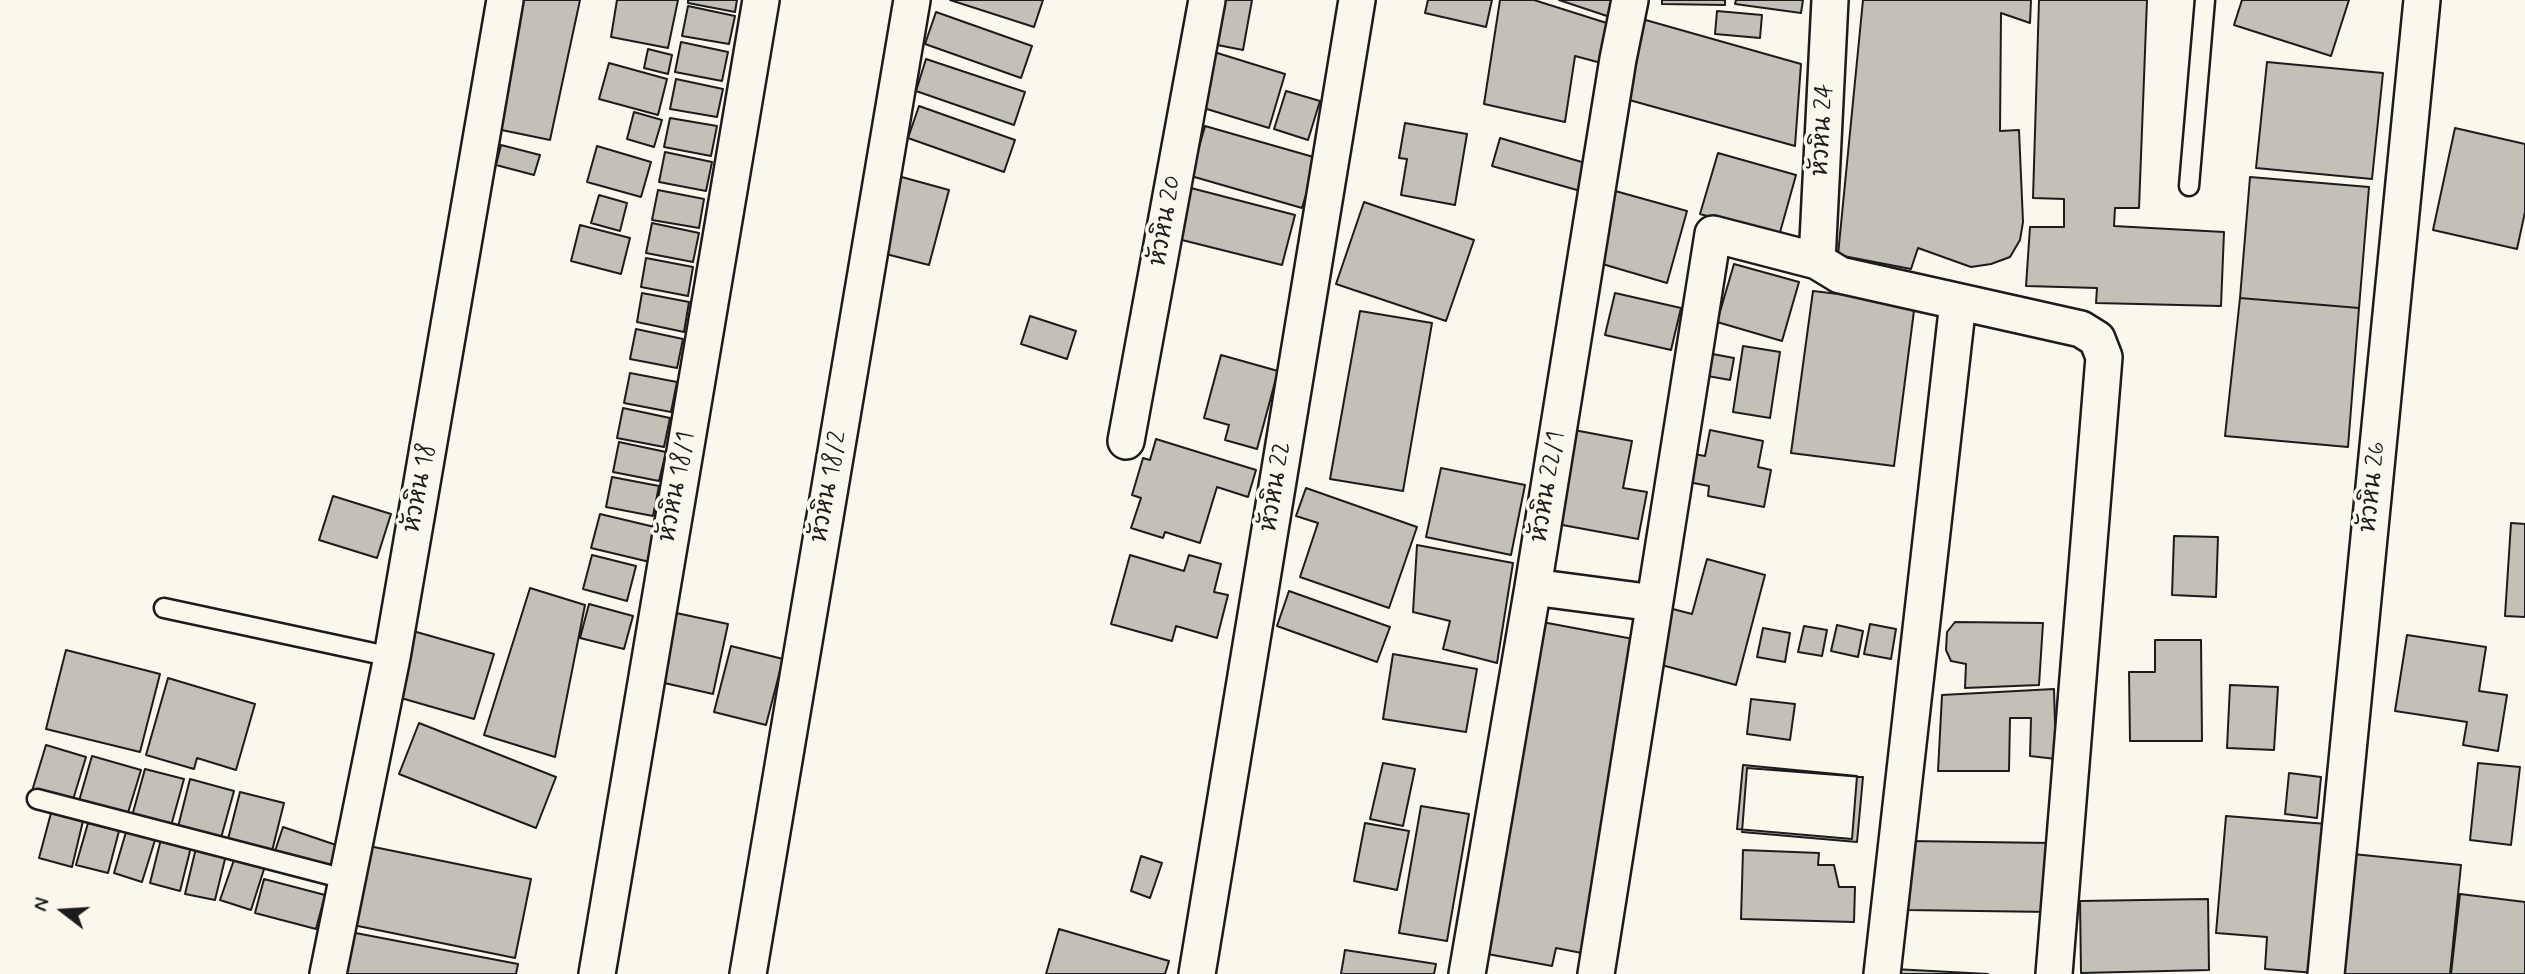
<!DOCTYPE html>
<meta charset="utf-8">
<style>
body{margin:0}
#map{position:relative;width:2525px;height:974px;overflow:hidden;background:#fbf7ec;font-family:Mynerve,sans-serif}
canvas{display:block}
.north{position:absolute;left:28px;top:876px;width:70px;height:70px;-webkit-text-stroke:5px #fbf7ec;paint-order:stroke;rotate:287deg;font-size:19px;font-weight:700;line-height:28px;text-align:center;color:#1c1c1c}
.north::after{content:'';display:block;margin:auto;width:24px;height:32px;background:#1c1c1c;clip-path:polygon(50% 0,100% 100%,50% 72%,0 100%)}
</style>
<div id="map">
<canvas width="2525" height="974"></canvas>
<div class="north">N</div>
</div>
<script>
const c = document.querySelector('canvas').getContext('2d');
c.lineJoin = 'round';
function paint(path, color) {
  c.fillStyle = color;
  c.fill(path, 'evenodd');
}
function stroke(path, color, width, dash) {
  c.strokeStyle = color;
  c.lineWidth = width;
  c.lineCap = dash ? 'butt' : 'round';
  c.setLineDash(dash || []);
  c.stroke(path);
}
function label(font, color, halo, rows, align = 'center') {
  c.font = font + ' Mynerve,"Playpen Sans Thai",sans-serif';
  c.lineWidth = 7;
  c.setLineDash([]);
  c.textBaseline = 'middle';
  c.strokeStyle = halo;
  c.fillStyle = color;
  for (const [text, x, y, turn = 0] of rows) {
    c.save();
    c.translate(x, y);
    c.rotate((+turn || 0) * Math.PI / 180);
    c.textAlign = isNaN(turn) ? turn : align;
    if (halo) c.strokeText(text, 0, 0);
    c.fillText(text, 0, 0);
    c.restore();
  }
}
const building = new Path2D(`
 M 515,0 L 580,0 L 550,140 L 487,127 Z
 M 617,0 L 678,0 L 668,48 L 611,37 Z
 M 688,0 L 737,0 L 735,12 L 688,3 Z
 M 950,0 L 1043,0 L 1034,27 Z
 M 1215,0 L 1252,0 L 1243,50 L 1207,43 Z
 M 1428,0 L 1492,0 L 1486,27 L 1425,13 Z
 M 1500,0 L 1534,0 L 1613,25 L 1605,64 L 1575,56 L 1565,122 L 1484,104 Z
 M 1559,0 L 1616,0 L 1613,18 Z
 M 1662,0 L 1725,0 L 1725,5 L 1662,4 Z
 M 1736,0 L 1803,0 L 1801,13 L 1735,4 Z
 M 1863,0 L 2031,0 L 2030,23 L 2001,13 L 2000,131 L 2019,130 L 2023,222 L 2020,240 L 2010,257 L 1991,264 L 1971,267 L 1918,248 L 1911,269 L 1838,255 Z
 M 2039,0 L 2147,0 L 2139,208 L 2115,208 L 2114,226 L 2224,232 L 2221,306 L 2096,303 L 2097,288 L 2026,286 L 2030,227 L 2064,227 L 2064,199 L 2033,198 Z
 M 2242,0 L 2349,0 L 2331,56 L 2234,25 Z
 M 688,6 L 735,16 L 729,44 L 682,36 Z
 M 1717,11 L 1762,15 L 1760,38 L 1715,34 Z
 M 936,12 L 1032,46 L 1021,78 L 925,44 Z
 M 1635,17 L 1801,64 L 1795,146 L 1622,98 Z
 M 681,42 L 728,52 L 722,81 L 675,72 Z
 M 648,49 L 672,55 L 668,74 L 644,68 Z
 M 1214,52 L 1285,74 L 1269,128 L 1197,106 Z
 M 926,59 L 1025,92 L 1014,125 L 916,91 Z
 M 2267,62 L 2383,73 L 2372,179 L 2256,168 Z
 M 609,63 L 667,79 L 658,115 L 599,99 Z
 M 676,79 L 723,89 L 717,117 L 670,109 Z
 M 1286,91 L 1320,101 L 1308,140 L 1274,129 Z
 M 919,106 L 1015,140 L 1004,172 L 908,138 Z
 M 634,112 L 662,120 L 654,147 L 627,139 Z
 M 670,118 L 717,126 L 711,156 L 664,147 Z
 M 1405,123 L 1467,134 L 1455,205 L 1401,195 L 1407,159 L 1399,158 Z
 M 1205,126 L 1317,158 L 1302,208 L 1191,176 Z
 M 2455,128 L 2525,144 L 2525,212 L 2517,249 L 2433,230 Z
 M 1500,138 L 1592,165 L 1584,192 L 1492,166 Z
 M 501,145 L 540,155 L 534,175 L 496,165 Z
 M 597,146 L 651,162 L 641,197 L 587,182 Z
 M 665,152 L 712,162 L 706,191 L 659,182 Z
 M 1718,153 L 1796,175 L 1779,236 L 1700,214 Z
 M 898,176 L 949,190 L 929,265 L 878,252 Z
 M 2250,177 L 2369,187 L 2359,308 L 2240,298 Z
 M 1191,188 L 1295,215 L 1282,265 L 1178,239 Z
 M 1608,189 L 1687,211 L 1667,283 L 1599,263 Z
 M 658,190 L 704,199 L 699,228 L 652,220 Z
 M 599,195 L 627,203 L 620,231 L 591,223 Z
 M 1364,202 L 1474,240 L 1446,321 L 1336,284 Z
 M 652,223 L 699,233 L 693,262 L 646,253 Z
 M 580,225 L 630,238 L 621,274 L 571,261 Z
 M 646,258 L 693,267 L 688,296 L 641,287 Z
 M 1734,264 L 1799,282 L 1782,341 L 1717,322 Z
 M 1813,291 L 1915,303 L 1894,466 L 1791,453 Z
 M 642,293 L 689,302 L 684,332 L 637,322 Z
 M 1615,293 L 1681,308 L 1671,350 L 1605,335 Z
 M 2240,298 L 2359,308 L 2348,447 L 2225,436 Z
 M 1360,311 L 1432,323 L 1403,491 L 1330,479 Z
 M 1030,316 L 1076,331 L 1067,359 L 1021,344 Z
 M 636,329 L 683,339 L 677,368 L 630,359 Z
 M 1743,346 L 1780,352 L 1770,418 L 1733,412 Z
 M 1707,353 L 1734,358 L 1730,380 L 1702,375 Z
 M 1221,355 L 1278,371 L 1257,449 L 1225,440 L 1229,425 L 1204,418 Z
 M 630,373 L 677,382 L 671,412 L 624,403 Z
 M 623,408 L 670,418 L 664,447 L 617,438 Z
 M 1574,430 L 1632,441 L 1623,488 L 1647,492 L 1638,539 L 1557,524 Z
 M 1710,430 L 1763,441 L 1758,467 L 1771,470 L 1764,507 L 1708,496 L 1709,486 L 1683,481 L 1688,453 L 1705,456 Z
 M 1156,439 L 1256,470 L 1248,497 L 1217,487 L 1200,543 L 1165,532 L 1163,538 L 1131,528 L 1141,498 L 1132,495 L 1143,458 L 1150,460 Z
 M 619,442 L 666,452 L 659,481 L 613,472 Z
 M 1441,468 L 1525,485 L 1511,555 L 1426,537 Z
 M 612,477 L 659,486 L 653,516 L 606,507 Z
 M 1306,488 L 1417,527 L 1389,608 L 1300,577 L 1318,523 L 1296,516 Z
 M 333,496 L 391,514 L 377,558 L 319,540 Z
 M 600,514 L 663,529 L 654,563 L 591,548 Z
 M 2511,523 L 2525,524 L 2525,617 L 2505,616 Z
 M 2174,536 L 2218,537 L 2216,597 L 2172,595 Z
 M 1417,545 L 1513,563 L 1497,663 L 1443,649 L 1450,621 L 1413,612 Z
 M 592,555 L 636,566 L 627,601 L 583,589 Z
 M 1130,555 L 1184,571 L 1189,555 L 1221,564 L 1214,592 L 1228,595 L 1217,638 L 1176,626 L 1172,641 L 1111,624 Z
 M 1707,559 L 1765,575 L 1736,685 L 1654,663 L 1669,608 L 1692,614 Z
 M 530,588 L 585,605 L 555,757 L 484,735 Z
 M 1289,591 L 1390,627 L 1377,662 L 1277,626 Z
 M 589,604 L 633,616 L 624,649 L 580,638 Z
 M 676,613 L 728,624 L 713,694 L 660,682 Z
 M 1542,622 L 1644,641 L 1587,954 L 1556,948 L 1552,966 L 1482,953 Z
 M 1955,622 L 2043,623 L 2039,685 L 1965,688 L 1966,664 L 1951,661 L 1946,650 L 1947,632 Z
 M 1870,624 L 1896,629 L 1891,659 L 1864,654 Z
 M 1837,625 L 1863,631 L 1858,657 L 1831,651 Z
 M 1804,626 L 1827,630 L 1822,656 L 1798,652 Z
 M 1763,628 L 1790,633 L 1785,662 L 1757,657 Z
 M 413,631 L 494,654 L 474,719 L 394,696 Z
 M 2407,635 L 2486,647 L 2479,691 L 2507,695 L 2498,751 L 2463,745 L 2467,722 L 2395,711 Z
 M 2155,640 L 2201,640 L 2202,741 L 2130,741 L 2129,672 L 2155,672 Z
 M 731,646 L 783,659 L 766,725 L 714,712 Z
 M 66,650 L 160,674 L 140,752 L 46,729 Z
 M 1393,654 L 1477,669 L 1466,732 L 1383,719 Z
 M 168,678 L 255,704 L 236,770 L 197,758 L 194,769 L 146,755 Z
 M 2230,685 L 2278,687 L 2274,750 L 2227,748 Z
 M 2054,689 L 2056,759 L 2030,756 L 2031,718 L 2010,718 L 2009,771 L 1938,771 L 1942,695 Z
 M 1751,699 L 1795,704 L 1790,740 L 1747,734 Z
 M 419,723 L 556,777 L 536,828 L 399,774 Z
 M 46,745 L 86,757 L 72,803 L 32,791 Z
 M 92,756 L 141,770 L 127,816 L 79,801 Z
 M 1383,763 L 1415,769 L 1403,826 L 1370,819 Z
 M 2478,763 L 2520,767 L 2511,845 L 2470,840 Z
 M 1743,765 L 1857,776 L 1852,839 L 1737,829 Z
 M 1747,768 L 1863,777 L 1857,842 L 1742,832 Z
 M 145,769 L 184,779 L 171,826 L 132,816 Z
 M 2289,773 L 2321,777 L 2317,818 L 2285,814 Z
 M 190,779 L 234,791 L 221,838 L 178,827 Z
 M 240,792 L 284,803 L 272,851 L 228,839 Z
 M 1421,806 L 1469,814 L 1447,941 L 1399,933 Z
 M 51,813 L 83,821 L 72,867 L 39,858 Z
 M 2226,816 L 2327,824 L 2315,973 L 2265,969 L 2267,937 L 2216,933 Z
 M 88,823 L 119,831 L 108,873 L 76,865 Z
 M 1365,823 L 1409,831 L 1397,890 L 1354,881 Z
 M 283,827 L 339,846 L 330,872 L 274,854 Z
 M 126,832 L 155,840 L 142,882 L 114,873 Z
 M 161,839 L 191,847 L 180,891 L 150,883 Z
 M 1908,841 L 2052,843 L 2051,912 L 1906,910 Z
 M 364,845 L 531,879 L 515,958 L 348,924 Z
 M 196,848 L 226,855 L 215,900 L 185,894 Z
 M 1743,850 L 1819,853 L 1818,865 L 1834,865 L 1839,887 L 1855,887 L 1854,922 L 1741,919 Z
 M 2353,854 L 2461,865 L 2450,974 L 2341,974 Z
 M 1141,856 L 1162,863 L 1150,898 L 1131,891 Z
 M 235,857 L 265,866 L 251,910 L 220,900 Z
 M 264,879 L 325,895 L 316,929 L 255,913 Z
 M 2460,894 L 2525,902 L 2525,974 L 2451,974 Z
 M 2208,899 L 2209,970 L 2081,973 L 2080,901 Z
 M 1059,929 L 1169,961 L 1165,974 L 1046,974 Z
 M 345,931 L 518,964 L 516,974 L 337,974 Z
 M 1345,950 L 1436,964 L 1434,974 L 1341,974 Z
 M 1894,969 L 1988,974 L 1894,974 Z`);
paint(building, '#c3c0b8');
stroke(building, '#1c1c1c', 2);
const service = new Path2D(`
 M 2189,186 L 2205,0
 M 164,608 L 392,657
 M 37,799 L 349,880`);
const minor = new Path2D(`
 M 1817,261 L 1830,0
 M 1126,441 L 1207,0
 M 1533,587 L 1654,603
 M 328,974 L 392,657 L 505,0
 M 597,974 L 761,0
 M 748,974 L 912,0
 M 1197,974 L 1357,0
 M 1467,974 L 1533,587 L 1618,59 L 1630,0
 M 1596,974 L 1713,234 L 1817,261 L 1840,275 L 2081,329 L 2097,339 L 2104,357 L 2054,974
 M 1882,974 L 1958,302
 M 2326,974 L 2422,0`);
stroke(service, '#1c1c1c', 23);
stroke(minor, '#1c1c1c', 40);
stroke(service, '#fbf7ec', 18);
stroke(minor, '#fbf7ec', 35);
label('24px', '#1c1c1c', '#fbf7ec', [
 ["หัวหิน 24",1824,130,-87],
 ["หัวหิน 20",1167,221,-80],
 ["หัวหิน 18/1",678,487,-80],
 ["หัวหิน 18/2",830,487,-80],
 ["หัวหิน 22",1277,487,-81],
 ["หัวหิน 22/1",1549,487,-81],
 ["หัวหิน 26",2374,487,-84],
 ["หัวหิน 18",421,488,-80]
]);
</script>
